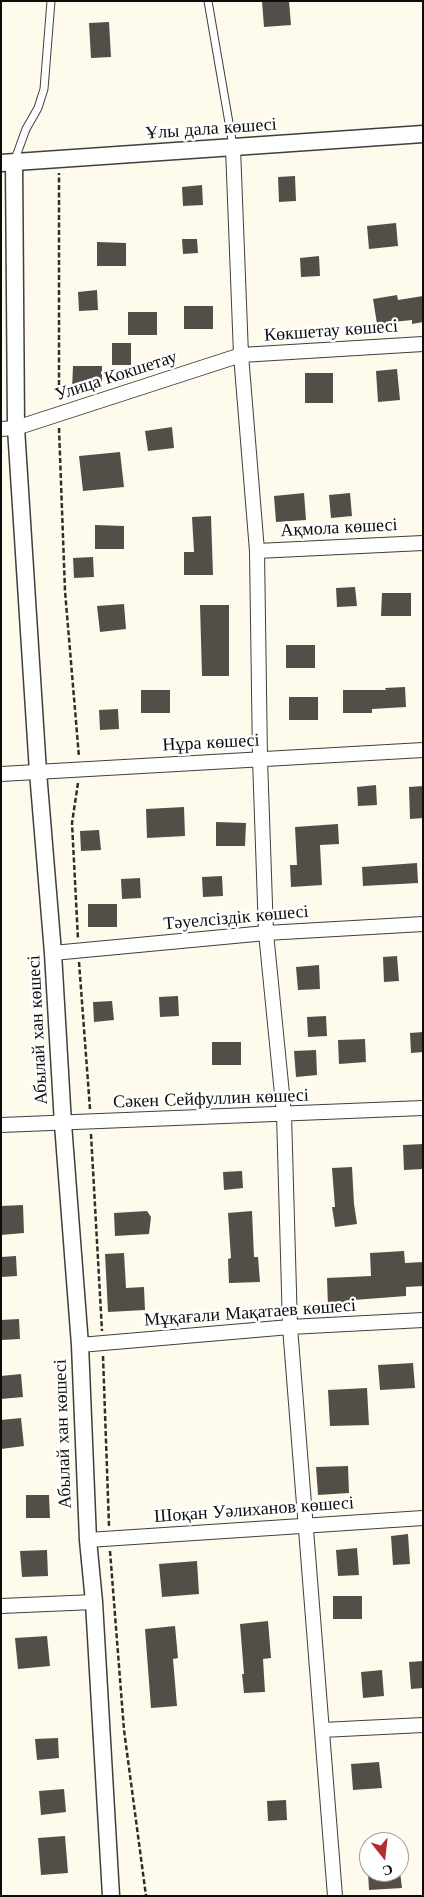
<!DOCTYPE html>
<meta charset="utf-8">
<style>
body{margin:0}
#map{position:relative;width:424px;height:1897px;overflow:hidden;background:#fefbec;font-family:"Libre Baskerville",serif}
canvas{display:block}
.frame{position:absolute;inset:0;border:2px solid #0c0c0c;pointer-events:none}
.north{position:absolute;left:359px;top:1832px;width:50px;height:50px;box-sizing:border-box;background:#fff;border:1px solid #9e9e9e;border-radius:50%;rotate:164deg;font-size:14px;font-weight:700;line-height:20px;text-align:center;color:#0c0c0c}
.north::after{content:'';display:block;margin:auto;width:18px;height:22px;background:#b32d2e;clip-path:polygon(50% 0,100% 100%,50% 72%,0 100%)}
</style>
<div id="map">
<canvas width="424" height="1897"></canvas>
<div class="frame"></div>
<div class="north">С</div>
</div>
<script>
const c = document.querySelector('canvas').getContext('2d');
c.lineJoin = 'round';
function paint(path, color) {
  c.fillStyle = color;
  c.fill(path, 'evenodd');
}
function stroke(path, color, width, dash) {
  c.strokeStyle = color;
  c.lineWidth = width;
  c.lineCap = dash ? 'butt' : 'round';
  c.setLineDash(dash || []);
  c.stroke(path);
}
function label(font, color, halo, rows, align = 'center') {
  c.font = font + ' "Libre Baskerville",serif';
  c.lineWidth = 5;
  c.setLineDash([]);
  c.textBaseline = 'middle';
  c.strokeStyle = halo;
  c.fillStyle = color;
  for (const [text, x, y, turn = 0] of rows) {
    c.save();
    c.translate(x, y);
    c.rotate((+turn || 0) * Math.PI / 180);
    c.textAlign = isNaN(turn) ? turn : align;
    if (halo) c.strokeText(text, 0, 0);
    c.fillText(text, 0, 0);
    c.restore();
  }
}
paint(new Path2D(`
 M 262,1 L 289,1 L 291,25 L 264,27 Z
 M 109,22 L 111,57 L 91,58 L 89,23 Z
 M 295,176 L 296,201 L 279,202 L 278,177 Z
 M 202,185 L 203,205 L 183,206 L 182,187 Z
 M 396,223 L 398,246 L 369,249 L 367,226 Z
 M 182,239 L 197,239 L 198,253 L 183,254 Z
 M 97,242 L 126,243 L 126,266 L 97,266 Z
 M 319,256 L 320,276 L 301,277 L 300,258 Z
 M 97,290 L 98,310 L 79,311 L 78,292 Z
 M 397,295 L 398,300 L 423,296 L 423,322 L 412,324 L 412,320 L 393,322 L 394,327 L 378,330 L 373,299 Z
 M 184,306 L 213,306 L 213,329 L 184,329 Z
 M 128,312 L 157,312 L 157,335 L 128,335 Z
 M 112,343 L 131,343 L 131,365 L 112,365 Z
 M 73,366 L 102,366 L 102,389 L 72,389 Z
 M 397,369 L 400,400 L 378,402 L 376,371 Z
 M 305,373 L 333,373 L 333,403 L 305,403 Z
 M 172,427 L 174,448 L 148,451 L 145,431 Z
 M 120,452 L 124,487 L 83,491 L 79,456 Z
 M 304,493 L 306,520 L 276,522 L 274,496 Z
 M 350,493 L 352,516 L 331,518 L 329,495 Z
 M 211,516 L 213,575 L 184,575 L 184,552 L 194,552 L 192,517 Z
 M 95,525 L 124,526 L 124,549 L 95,549 Z
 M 93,557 L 94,577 L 74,578 L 73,558 Z
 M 355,587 L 357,606 L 337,607 L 336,588 Z
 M 382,593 L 411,593 L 411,616 L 381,616 Z
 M 124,604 L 126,629 L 100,632 L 97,606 Z
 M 200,605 L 229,605 L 229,676 L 202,676 Z
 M 286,645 L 315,645 L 315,668 L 286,668 Z
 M 405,687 L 406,707 L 372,709 L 372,713 L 343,713 L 343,690 L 386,690 L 385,688 Z
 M 141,690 L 170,690 L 170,713 L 141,713 Z
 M 289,697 L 318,697 L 318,720 L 289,720 Z
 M 118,709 L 119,729 L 100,730 L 99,710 Z
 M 376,785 L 377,805 L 358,806 L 357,787 Z
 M 423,786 L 423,818 L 410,819 L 409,787 Z
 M 184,807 L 185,836 L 147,838 L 146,809 Z
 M 216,822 L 246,823 L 245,846 L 216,846 Z
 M 338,824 L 339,844 L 320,845 L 322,885 L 291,887 L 290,865 L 297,865 L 295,827 Z
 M 99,830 L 101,850 L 81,851 L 80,831 Z
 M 417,863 L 418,883 L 363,886 L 362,867 Z
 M 222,876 L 223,896 L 203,897 L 202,877 Z
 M 140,878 L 141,898 L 122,899 L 121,879 Z
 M 88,904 L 117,904 L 117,927 L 88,927 Z
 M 397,956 L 399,981 L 384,982 L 383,957 Z
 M 319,965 L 320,989 L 298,990 L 296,967 Z
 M 178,996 L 179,1016 L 160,1017 L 159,997 Z
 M 112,1001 L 114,1020 L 94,1022 L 93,1002 Z
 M 326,1016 L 327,1036 L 308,1037 L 307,1017 Z
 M 423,1032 L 423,1052 L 411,1053 L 410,1033 Z
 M 365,1039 L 366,1062 L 339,1064 L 338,1040 Z
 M 212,1042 L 241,1042 L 241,1065 L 212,1065 Z
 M 316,1050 L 317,1075 L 296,1077 L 294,1051 Z
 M 423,1144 L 423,1169 L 404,1170 L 403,1145 Z
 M 352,1167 L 354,1204 L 357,1224 L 335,1227 L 332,1207 L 335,1207 L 332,1168 Z
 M 242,1171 L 243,1188 L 224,1190 L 223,1172 Z
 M 23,1205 L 24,1233 L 1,1235 L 1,1206 Z
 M 147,1211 L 151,1217 L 149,1234 L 115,1236 L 114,1213 Z
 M 252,1211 L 254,1257 L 258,1257 L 260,1282 L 229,1283 L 228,1259 L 231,1258 L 228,1213 Z
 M 404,1251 L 405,1263 L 423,1262 L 423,1286 L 406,1287 L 406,1296 L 354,1300 L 355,1305 L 328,1307 L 327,1278 L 371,1276 L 370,1253 Z
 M 124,1253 L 126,1288 L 144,1287 L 145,1310 L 108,1312 L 105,1254 Z
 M 16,1256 L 17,1276 L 1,1277 L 1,1257 Z
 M 19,1319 L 20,1339 L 1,1340 L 1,1320 Z
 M 413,1363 L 415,1388 L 380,1390 L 378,1365 Z
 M 21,1374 L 23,1397 L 1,1399 L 1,1376 Z
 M 367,1388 L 369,1425 L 330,1426 L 328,1390 Z
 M 21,1418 L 24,1446 L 1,1449 L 1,1420 Z
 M 348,1466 L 349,1493 L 318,1495 L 316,1467 Z
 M 26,1495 L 49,1495 L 50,1518 L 26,1518 Z
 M 408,1534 L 410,1564 L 393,1565 L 391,1536 Z
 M 357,1548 L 359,1575 L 338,1576 L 336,1550 Z
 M 47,1550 L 48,1576 L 22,1577 L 20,1551 Z
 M 197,1561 L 199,1594 L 162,1597 L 159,1564 Z
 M 333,1596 L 362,1596 L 362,1619 L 333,1619 Z
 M 268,1621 L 271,1658 L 263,1659 L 265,1692 L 244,1693 L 242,1674 L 244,1674 L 240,1624 Z
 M 175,1626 L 178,1658 L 173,1659 L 177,1706 L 151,1708 L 145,1629 Z
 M 47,1636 L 50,1666 L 18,1669 L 15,1638 Z
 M 423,1661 L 423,1688 L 411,1689 L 409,1662 Z
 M 382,1670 L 384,1696 L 363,1698 L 361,1672 Z
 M 58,1738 L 59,1758 L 37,1760 L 35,1739 Z
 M 379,1762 L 382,1788 L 353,1790 L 351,1764 Z
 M 64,1789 L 66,1812 L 41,1815 L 39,1791 Z
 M 286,1800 L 287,1820 L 268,1821 L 267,1801 Z
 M 65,1836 L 68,1873 L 41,1875 L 38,1838 Z
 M 368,1872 L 400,1872 L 402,1888 L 369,1890 Z`), '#544e49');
const service = new Path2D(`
 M 208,1 L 233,146
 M 14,162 L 26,129 L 38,108 L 44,89 L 51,1`);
const minor = new Path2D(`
 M 233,148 L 241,355 L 257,551 L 260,759 L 266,933 L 284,1114 L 290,1327 L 335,1896
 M 1,429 L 16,428 L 241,355 L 423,344
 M 257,551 L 423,543
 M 1,774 L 423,750
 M 53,953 L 266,933 L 423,924
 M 1,1125 L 423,1108
 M 80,1345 L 290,1327 L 423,1320
 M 88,1540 L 423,1518
 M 1,1606 L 94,1602
 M 322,1730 L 423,1725`);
const tertiary = new Path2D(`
 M 14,162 L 16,428 L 38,772 L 53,953 L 63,1124 L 80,1345 L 88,1540 L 94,1602 L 111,1896
 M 1,163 L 423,134`);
stroke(service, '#3f3f3f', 9);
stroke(minor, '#3f3f3f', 16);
stroke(tertiary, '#3f3f3f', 19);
stroke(new Path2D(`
 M 59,400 L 59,173
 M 59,428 L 65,591 L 79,757
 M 78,783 L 72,823 L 78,939
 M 79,962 L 90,1109
 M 91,1134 L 102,1331
 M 103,1356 L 109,1526
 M 110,1551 L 124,1730 L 146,1896`), '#2e2e2e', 2.5, [5, 2.5]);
stroke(service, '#fff', 7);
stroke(minor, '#fff', 14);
stroke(tertiary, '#fff', 16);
label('18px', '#0c0c0c', '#fff', [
 ["Ұлы дала көшесі",211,129,-4],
 ["Көкшетау көшесі",331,331,-4],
 ["Улица Кокшетау",116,376,-18],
 ["Ақмола көшесі",339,528,-3],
 ["Нұра көшесі",211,743,-3],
 ["Тәуелсіздік көшесі",236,918,-5],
 ["Абылай хан көшесі",38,1030,-93],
 ["Сәкен Сейфуллин көшесі",211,1099,-2],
 ["Мұқағали Мақатаев көшесі",250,1313,-4],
 ["Абылай хан көшесі",63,1434,-92],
 ["Шоқан Уәлиханов көшесі",254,1510,-4]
]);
</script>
